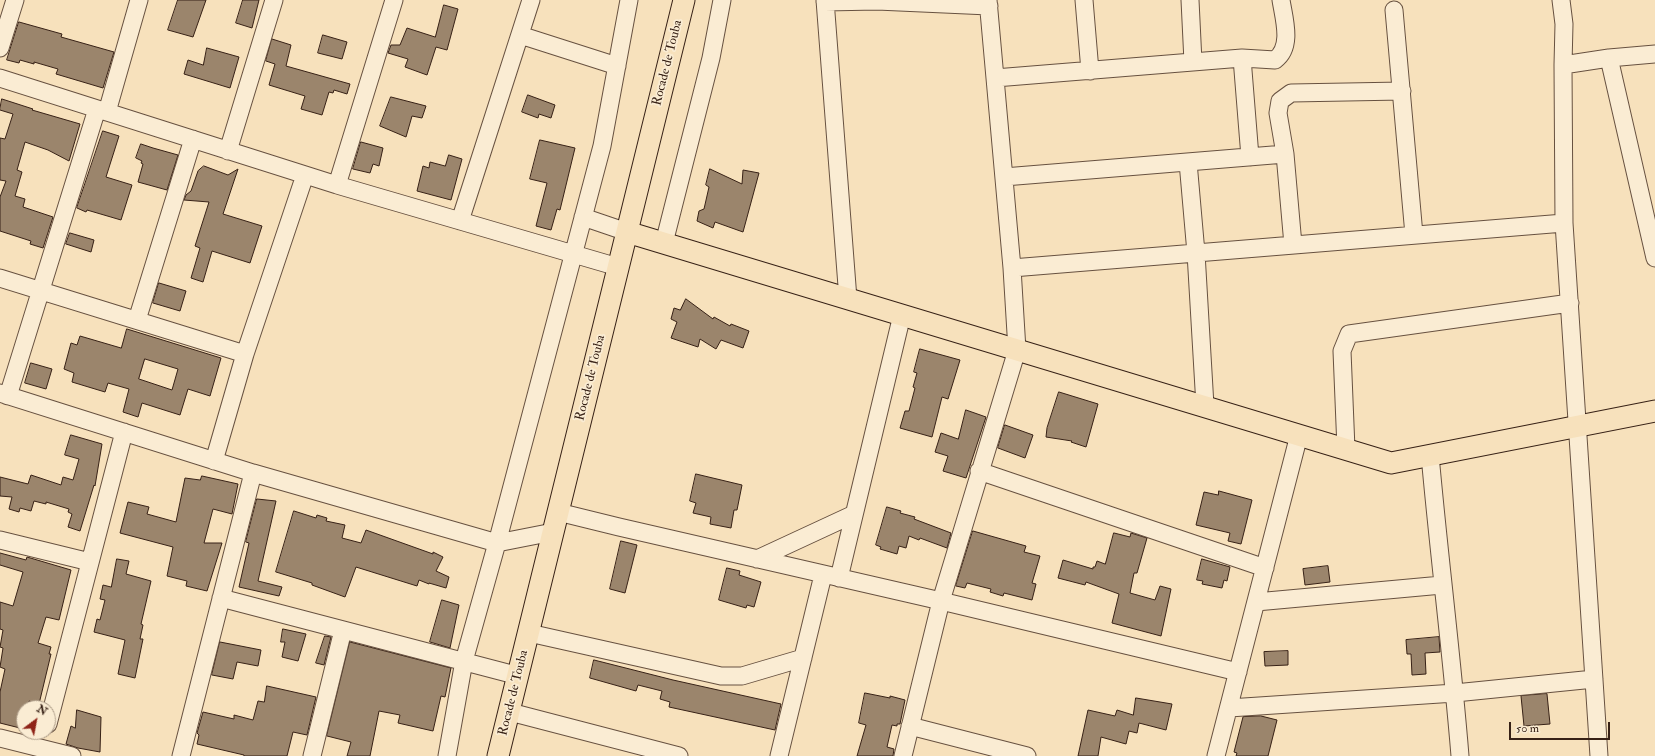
<!DOCTYPE html>
<style>
body{margin:0}
#map{position:relative;width:1655px;height:756px;overflow:hidden;background:#f7e1bc;font-family:"IM FELL Double Pica",serif}
canvas{display:block}
.north{position:absolute;left:16px;top:700px;width:40px;height:40px;box-sizing:border-box;background:#faecd3;border:1px solid #ac9b87;border-radius:50%;rotate:32deg;font-size:11px;font-weight:700;line-height:16px;text-align:center;color:#372116}
.north::after{content:'';display:block;margin:auto;width:14px;height:18px;background:#8f2418;clip-path:polygon(50% 0,100% 100%,50% 72%,0 100%)}
.scale{position:absolute;left:1509px;top:722px;width:101px;height:18px;box-sizing:border-box;border:2px solid #372116;border-top:0;padding-left:5px;font-size:12px;line-height:14px;white-space:nowrap;color:#372116;-webkit-text-stroke:3px #faecd3;paint-order:stroke}
</style>
<div id="map">
<canvas width="1655" height="756"></canvas>
<div class="north">N</div>
<div class="scale">50 m</div>
</div>
<script>
const c = document.querySelector('canvas').getContext('2d');
c.lineJoin = 'round';
function paint(path, color) {
  c.fillStyle = color;
  c.fill(path, 'evenodd');
}
function stroke(path, color, width, dash) {
  c.strokeStyle = color;
  c.lineWidth = width;
  c.lineCap = dash ? 'butt' : 'round';
  c.setLineDash(dash || []);
  c.stroke(path);
}
function label(font, color, halo, rows, align = 'center') {
  c.font = font + ' "IM FELL Double Pica",serif';
  c.lineWidth = 3.5;
  c.setLineDash([]);
  c.textBaseline = 'middle';
  c.strokeStyle = halo;
  c.fillStyle = color;
  for (const [text, x, y, turn = 0] of rows) {
    c.save();
    c.translate(x, y);
    c.rotate((+turn || 0) * Math.PI / 180);
    c.textAlign = isNaN(turn) ? turn : align;
    if (halo) c.strokeText(text, 0, 0);
    c.fillText(text, 0, 0);
    c.restore();
  }
}
const building = new Path2D(`
 M 178,0 L 206,0 L 193,37 L 168,30 Z
 M 243,0 L 259,0 L 252,28 L 236,23 Z
 M 444,5 L 458,9 L 447,50 L 436,47 L 427,75 L 405,67 L 408,59 L 388,53 L 391,45 L 400,45 L 407,28 L 435,37 Z
 M 19,22 L 62,34 L 61,37 L 114,52 L 103,88 L 56,74 L 58,69 L 34,62 L 34,64 L 20,60 L 19,63 L 7,60 Z
 M 323,35 L 347,42 L 342,59 L 318,53 Z
 M 272,39 L 291,45 L 286,66 L 350,84 L 347,94 L 334,90 L 333,93 L 329,92 L 322,115 L 301,109 L 305,96 L 269,85 L 275,64 L 266,61 Z
 M 207,48 L 239,57 L 230,88 L 184,74 L 188,60 L 203,65 Z
 M 528,95 L 555,105 L 551,118 L 539,114 L 538,118 L 522,112 Z
 M 391,97 L 426,106 L 422,118 L 412,116 L 406,137 L 380,126 Z
 M 2,99 L 33,109 L 32,110 L 80,124 L 69,161 L 48,150 L 25,142 L 17,170 L 22,172 L 15,196 L 25,199 L 23,207 L 53,217 L 43,248 L 30,244 L 31,241 L 0,231 L 0,197 L 6,181 L 0,180 L 0,138 L 5,139 L 13,114 L 0,110 Z
 M 103,131 L 119,136 L 106,177 L 132,185 L 121,220 L 87,210 L 86,212 L 77,208 Z
 M 540,140 L 575,148 L 560,210 L 557,209 L 551,230 L 536,226 L 547,183 L 530,179 Z
 M 361,142 L 383,148 L 379,166 L 373,164 L 370,173 L 353,169 Z
 M 141,144 L 153,148 L 178,155 L 167,190 L 138,182 L 143,164 L 141,163 L 142,161 L 136,158 Z
 M 449,155 L 462,159 L 451,200 L 417,191 L 423,166 L 429,168 L 430,162 L 445,166 Z
 M 204,166 L 228,175 L 238,169 L 223,214 L 262,226 L 250,263 L 212,251 L 203,282 L 191,278 L 200,248 L 195,246 L 209,202 L 184,200 L 186,195 L 191,191 L 198,171 Z
 M 710,169 L 742,184 L 743,170 L 759,173 L 743,232 L 715,222 L 713,228 L 697,221 L 699,211 L 704,209 L 709,187 L 706,185 Z
 M 70,233 L 94,240 L 91,252 L 66,244 Z
 M 159,283 L 186,291 L 180,311 L 153,303 Z
 M 686,299 L 713,319 L 714,317 L 730,326 L 731,324 L 749,331 L 743,348 L 721,340 L 716,349 L 700,339 L 698,347 L 671,338 L 677,322 L 671,319 L 674,308 L 680,310 Z
 M 127,329 L 221,358 L 210,396 L 188,389 L 180,415 L 142,403 L 138,417 L 123,412 L 129,389 L 108,383 L 105,392 L 72,382 L 74,373 L 64,369 L 71,343 L 77,345 L 80,336 L 121,348 ZM 145,359 L 178,369 L 172,390 L 139,379 Z
 M 920,349 L 960,360 L 948,399 L 942,397 L 932,437 L 900,428 L 905,411 L 909,411 L 915,388 L 913,387 L 917,373 L 914,372 Z
 M 31,363 L 52,369 L 46,389 L 25,383 Z
 M 1059,392 L 1098,404 L 1086,447 L 1071,442 L 1072,441 L 1046,437 L 1047,428 Z
 M 966,410 L 986,417 L 966,478 L 943,471 L 948,456 L 935,452 L 941,433 L 958,439 Z
 M 1005,425 L 1033,435 L 1025,458 L 998,448 Z
 M 71,435 L 102,444 L 95,486 L 94,485 L 80,531 L 68,527 L 72,514 L 68,512 L 69,509 L 46,502 L 46,504 L 34,501 L 31,511 L 20,508 L 19,512 L 9,509 L 12,497 L 0,496 L 0,477 L 28,484 L 31,475 L 61,485 L 63,477 L 73,480 L 79,459 L 65,455 Z
 M 696,474 L 742,485 L 737,510 L 734,510 L 731,528 L 710,524 L 711,517 L 693,513 L 696,503 L 690,501 Z
 M 202,476 L 238,484 L 232,514 L 213,509 L 204,543 L 222,543 L 207,591 L 186,586 L 187,581 L 167,576 L 173,547 L 120,533 L 128,502 L 149,507 L 147,514 L 176,522 L 185,478 L 200,480 Z
 M 1219,491 L 1252,500 L 1241,544 L 1228,541 L 1230,533 L 1196,525 L 1204,492 L 1218,495 Z
 M 257,499 L 276,501 L 258,581 L 282,587 L 279,596 L 239,587 L 249,543 L 246,542 Z
 M 887,507 L 901,511 L 900,513 L 915,517 L 914,519 L 951,533 L 947,548 L 920,538 L 919,540 L 909,536 L 906,548 L 899,546 L 897,554 L 880,549 L 881,547 L 876,545 Z
 M 294,511 L 316,518 L 317,515 L 327,518 L 326,521 L 345,525 L 342,538 L 361,543 L 366,530 L 433,554 L 433,552 L 443,557 L 436,571 L 449,577 L 446,588 L 429,583 L 429,584 L 419,580 L 417,586 L 356,567 L 345,597 L 312,585 L 312,583 L 276,572 Z
 M 973,531 L 1026,546 L 1024,552 L 1040,556 L 1032,583 L 1036,584 L 1032,600 L 1004,593 L 1003,596 L 990,592 L 991,589 L 967,583 L 965,588 L 956,586 Z
 M 1114,533 L 1130,537 L 1131,533 L 1147,538 L 1137,573 L 1134,573 L 1130,593 L 1155,600 L 1160,586 L 1171,589 L 1161,636 L 1112,623 L 1119,594 L 1086,582 L 1085,585 L 1058,578 L 1063,560 L 1093,569 L 1093,567 L 1095,567 L 1097,561 L 1105,564 Z
 M 621,541 L 637,545 L 625,593 L 610,589 Z
 M 0,553 L 26,560 L 27,557 L 71,570 L 59,620 L 46,617 L 38,643 L 51,647 L 49,654 L 51,654 L 39,704 L 29,701 L 30,708 L 24,708 L 24,729 L 0,723 L 0,692 L 5,669 L 0,667 L 3,648 L 0,647 L 3,630 L 0,629 L 0,602 L 13,606 L 23,572 L 0,565 Z
 M 117,559 L 129,561 L 126,574 L 151,581 L 141,624 L 143,625 L 140,639 L 143,639 L 135,678 L 118,674 L 125,640 L 94,632 L 97,619 L 100,620 L 105,600 L 100,599 L 103,585 L 111,587 Z
 M 1202,559 L 1230,567 L 1227,581 L 1224,580 L 1222,588 L 1202,584 L 1203,581 L 1197,580 Z
 M 1328,566 L 1330,582 L 1305,585 L 1303,569 Z
 M 727,568 L 740,571 L 739,575 L 761,582 L 754,607 L 747,605 L 746,608 L 719,600 Z
 M 442,600 L 459,605 L 450,648 L 430,642 Z
 M 283,629 L 306,634 L 298,661 L 282,657 L 285,642 L 281,642 Z
 M 325,636 L 331,637 L 324,665 L 316,663 Z
 M 1439,637 L 1440,652 L 1425,653 L 1426,674 L 1412,675 L 1411,654 L 1407,654 L 1406,640 Z
 M 220,642 L 261,650 L 258,666 L 237,662 L 233,679 L 212,675 Z
 M 350,642 L 451,668 L 445,697 L 441,696 L 433,731 L 398,723 L 400,715 L 379,711 L 370,756 L 347,756 L 351,742 L 327,736 Z
 M 1288,651 L 1288,665 L 1265,666 L 1264,652 Z
 M 594,660 L 673,680 L 781,704 L 775,730 L 669,707 L 670,702 L 660,699 L 662,691 L 638,685 L 636,691 L 590,678 Z
 M 267,686 L 316,697 L 307,735 L 293,732 L 287,756 L 244,756 L 244,755 L 197,744 L 199,735 L 197,733 L 203,712 L 234,719 L 234,715 L 253,720 L 258,701 L 264,702 Z
 M 865,693 L 890,698 L 890,696 L 905,700 L 900,724 L 897,724 L 897,726 L 892,725 L 887,747 L 894,749 L 893,756 L 857,756 L 866,725 L 859,723 Z
 M 1547,694 L 1550,724 L 1524,726 L 1521,696 Z
 M 1136,698 L 1172,704 L 1166,730 L 1139,723 L 1137,733 L 1129,731 L 1126,744 L 1101,737 L 1098,756 L 1078,756 L 1088,710 L 1115,716 L 1117,710 L 1133,715 Z
 M 77,710 L 101,717 L 100,752 L 78,748 L 66,744 L 71,726 L 75,728 Z
 M 1261,716 L 1277,720 L 1268,756 L 1236,756 L 1237,753 L 1234,752 L 1243,717 Z`);
paint(building, '#9b856c');
stroke(building, '#372116', 1);
const minor = new Path2D(`
 M 825,0 L 848,299
 M 1084,0 L 1090,71
 M 1190,0 L 1193,62
 M 1561,0 L 1564,24 L 1563,65 L 1564,223 L 1599,756
 M 825,2 L 877,1 L 989,6
 M 1394,10 L 1414,235
 M 520,35 L 617,66
 M 0,48 L 15,0
 M 1242,58 L 1250,157
 M 1609,58 L 1655,258
 M 1563,65 L 1609,58 L 1655,54
 M 0,78 L 337,185 L 618,267
 M 995,78 L 1242,58 L 1275,60 C 1293,47 1284,19 1281,0
 M 107,112 L 139,0
 M 228,151 L 274,0
 M 1188,162 L 1196,253 L 1205,406
 M 1004,177 L 1285,154
 M 337,185 L 394,0
 M 583,217 L 627,232
 M 460,221 L 531,0
 M 664,243 L 711,58 L 722,0
 M 1293,245 L 1285,154 L 1278,113 L 1280,101 L 1291,93 L 1402,91
 M 1012,268 L 1564,223
 M 0,278 L 245,354
 M 137,320 L 193,139
 M 0,393 L 253,473 L 497,543 L 553,532
 M 8,396 L 97,109
 M 1346,449 L 1342,351 L 1349,334 L 1570,303
 M 1430,455 C 1439,556 1452,656 1460,756
 M 214,461 L 245,354 L 305,175
 M 979,471 L 1265,568
 M 558,512 L 619,527 L 941,601 L 1238,672
 M 0,540 L 90,562
 M 757,559 L 854,514
 M 839,578 L 902,315
 M 221,598 L 519,676
 M 1256,602 L 1442,585
 M 529,633 L 721,676 L 742,676 L 803,658
 M 1229,708 L 1455,693 L 1594,679
 M 510,712 L 679,756
 M 48,724 L 124,432
 M 910,726 L 1027,756
 M 0,738 L 72,756
 M 181,756 L 253,473
 M 312,756 L 343,630
 M 447,756 L 464,661 L 497,543 L 602,146 L 629,0
 M 779,756 L 823,575
 M 903,756 L 941,601 L 1017,350 L 1012,268 L 988,0
 M 1216,756 L 1299,435`);
const major = new Path2D(`
 M 627,232 L 1391,463 L 1655,411
 M 498,756 L 684,0`);
stroke(minor, '#675140', 19);
stroke(major, '#372116', 23);
stroke(minor, '#faecd3', 17);
stroke(major, '#f7e1bc', 21);
label('13px', '#372116', '#faecd3', [
 ["Rocade de Touba",668,63,-76],
 ["Rocade de Touba",591,378,-76],
 ["Rocade de Touba",514,693,-76]
]);
</script>
